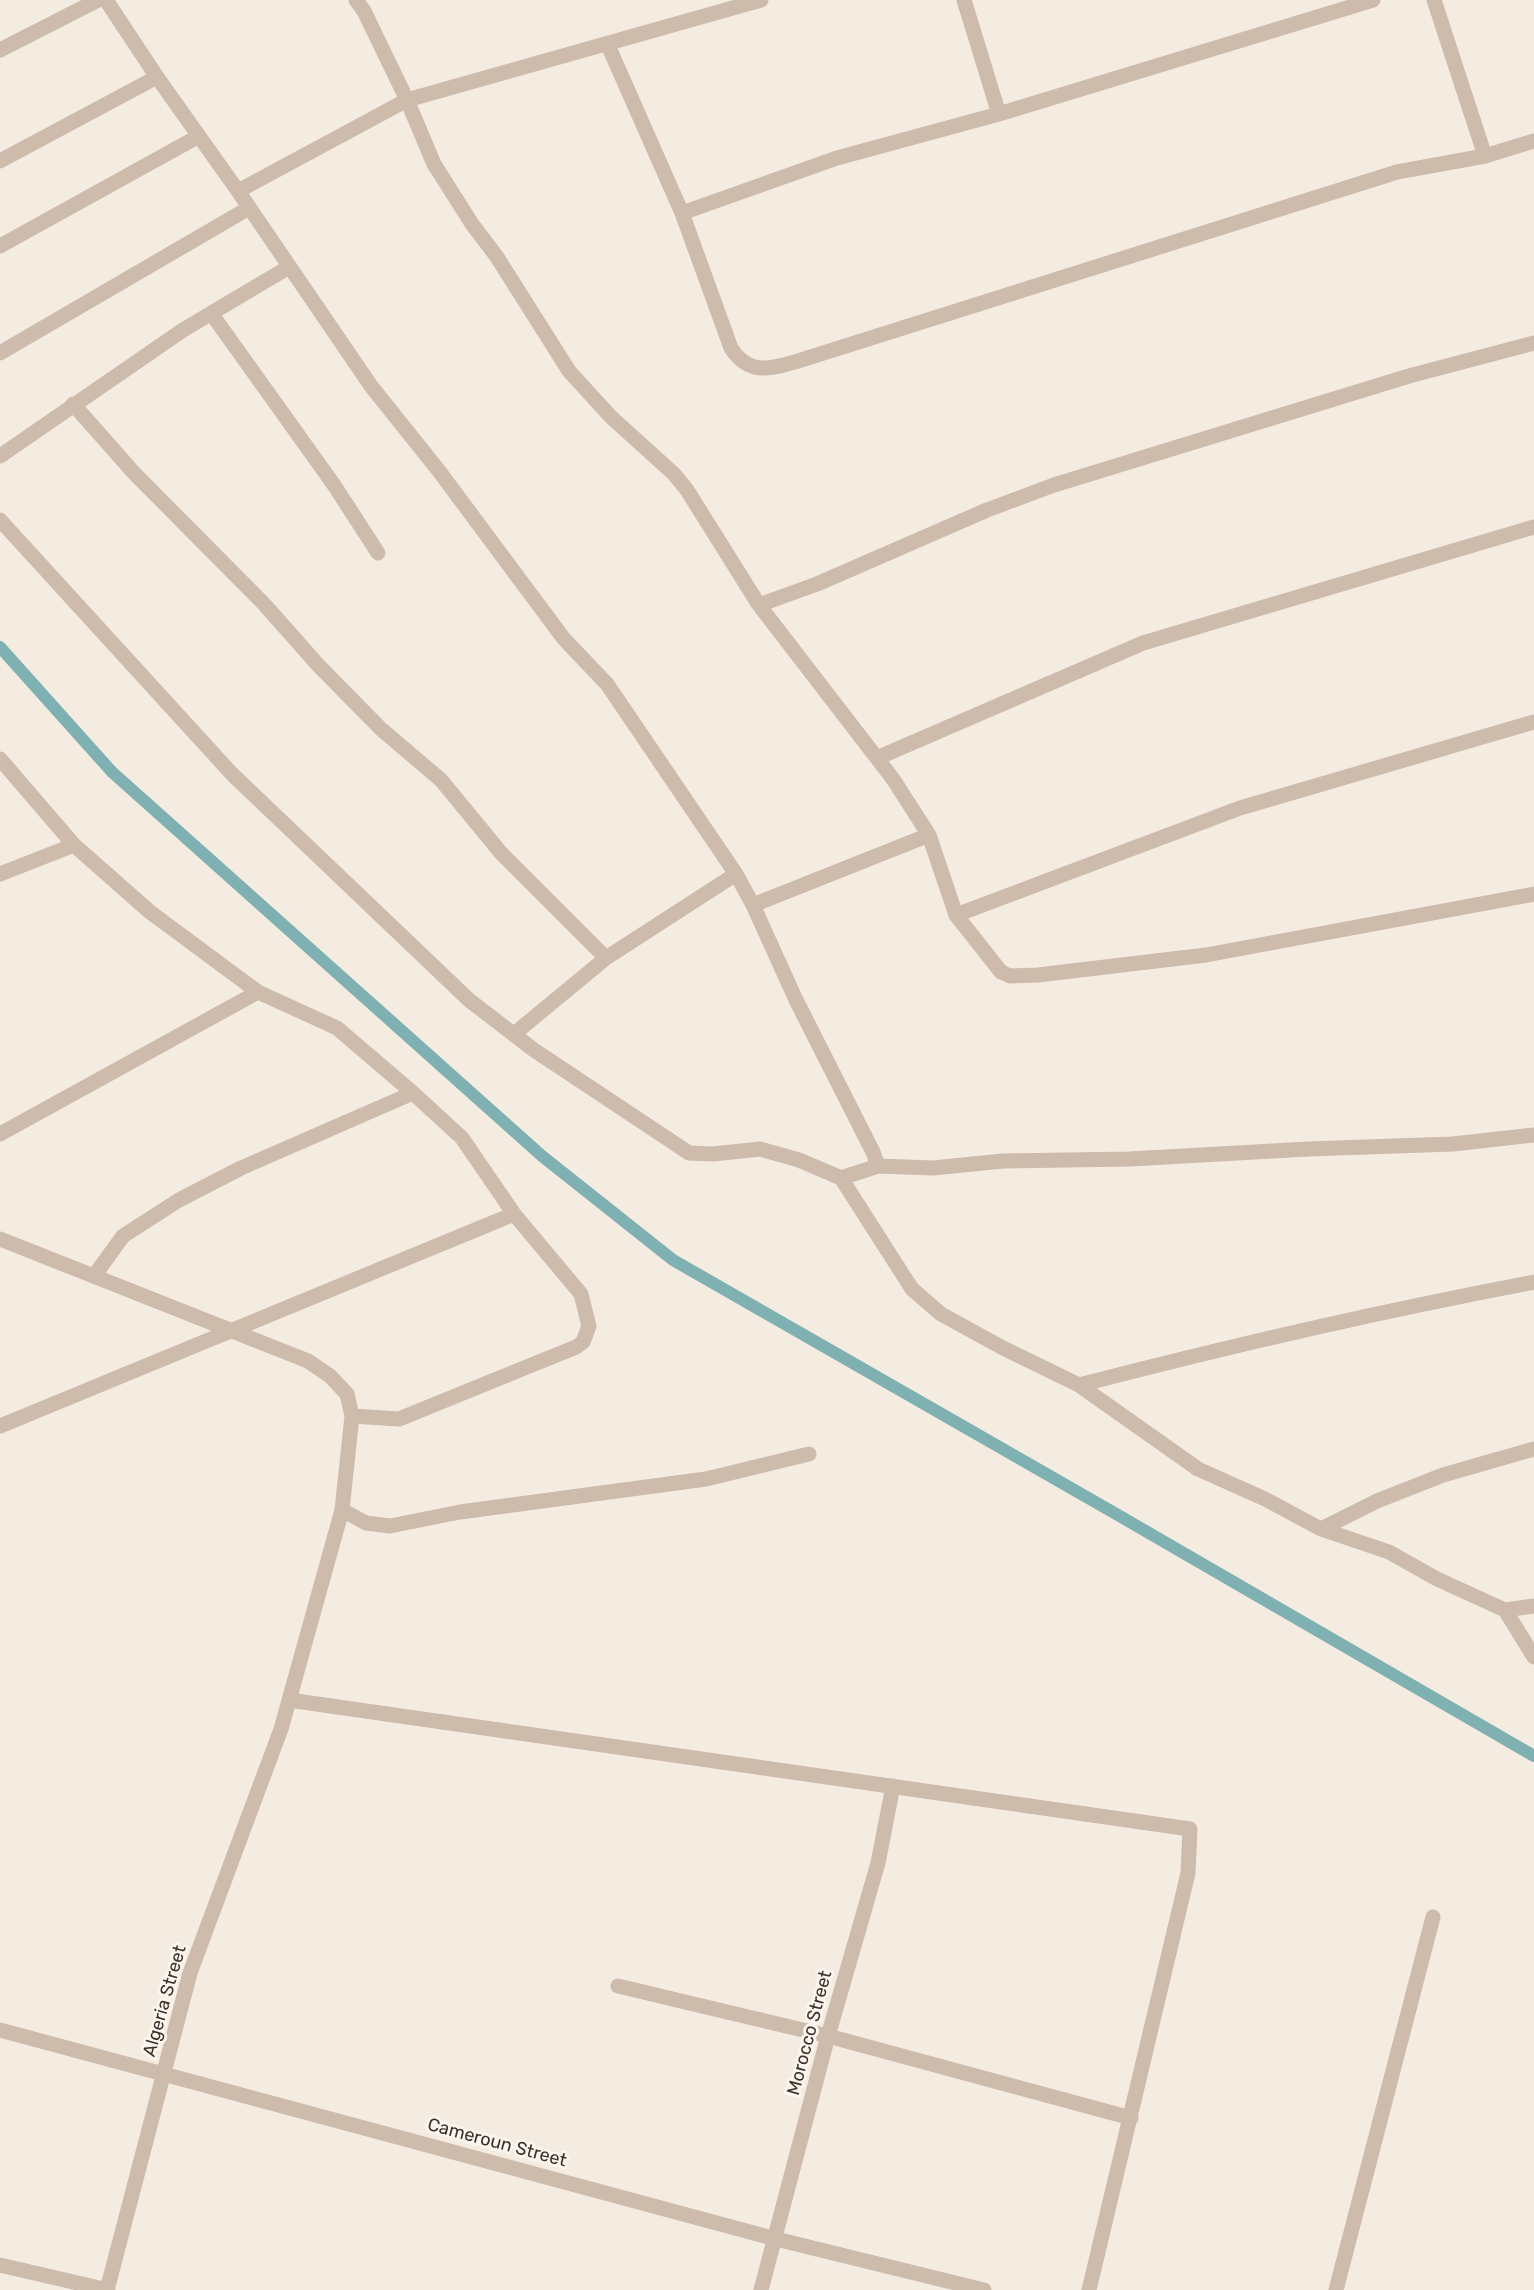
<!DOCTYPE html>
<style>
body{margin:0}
canvas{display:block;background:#f4ebe1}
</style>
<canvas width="1534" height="2290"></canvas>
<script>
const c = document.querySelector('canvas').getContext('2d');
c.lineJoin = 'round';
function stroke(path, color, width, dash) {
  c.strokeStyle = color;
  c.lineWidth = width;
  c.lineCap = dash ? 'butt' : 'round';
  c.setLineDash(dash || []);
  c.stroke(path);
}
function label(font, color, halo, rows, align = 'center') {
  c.font = font + ' Rubik,sans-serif';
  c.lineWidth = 6;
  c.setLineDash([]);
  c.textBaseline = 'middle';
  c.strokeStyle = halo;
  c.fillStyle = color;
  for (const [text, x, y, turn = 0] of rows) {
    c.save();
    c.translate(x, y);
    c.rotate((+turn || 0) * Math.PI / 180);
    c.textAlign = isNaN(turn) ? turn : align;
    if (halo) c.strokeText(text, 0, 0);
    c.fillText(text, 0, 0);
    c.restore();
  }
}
stroke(new Path2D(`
 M 0,647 L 112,772 L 542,1156 L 673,1260 L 1111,1511 L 1534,1756`), '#7fb0b2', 12);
stroke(new Path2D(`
 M 106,0 L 157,77 L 238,191 L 371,386 L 439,471 L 564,639 L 607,684 L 736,874 L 753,905 L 929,835 L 956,915 L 1001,972 L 1010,976 L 1038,975 L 1206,955 L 1534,894
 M 356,0 L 364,11 L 407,100 L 434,164 L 472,224 L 497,257 L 569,371 L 611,417 L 674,474 L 687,490 L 759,605 L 893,779 L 929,835
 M 964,0 L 999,114
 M 1434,0 L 1485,156
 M 607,43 L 682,213 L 731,348 C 749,376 771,369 798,361 L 1397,172 L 1485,156 L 1534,141
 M 0,50 L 98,0
 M 0,161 L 157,77
 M 238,191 L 407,100 L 761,0
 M 682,213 L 837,158 L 999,114 L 1373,0
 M 0,246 L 199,136
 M 211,313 L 334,485 L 378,553
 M 0,353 L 249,208
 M 73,404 L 134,473 L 264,604 L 318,665 L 381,729 L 441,780 L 501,853 L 606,958 L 514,1034
 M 0,456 L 183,330 L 289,267
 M 0,520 L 232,774 L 469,1000 L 534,1050 L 689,1153 L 713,1154 L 760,1149 L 799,1160 L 841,1178 L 912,1289 L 941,1314 L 1003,1348 L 1079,1385 L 1198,1469 L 1265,1499 L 1321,1529 L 1389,1552 L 1437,1579 L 1505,1610 L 1534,1657
 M 759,605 L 817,584 L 987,510 L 1054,485 L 1409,376 L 1534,343
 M 877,758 L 1143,643 L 1534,527
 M 0,759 L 74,845 L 150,912 L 258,992 L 337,1028 L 413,1093 L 462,1138 L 514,1214 L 581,1294 L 589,1326 L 583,1342 L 576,1347 L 399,1419 L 352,1416
 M 0,874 L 74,845
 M 753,905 L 796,1000 L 873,1152 L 878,1166
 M 956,915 L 1240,808 L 1534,722
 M 606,958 L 736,874
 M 0,1134 L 258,992
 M 841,1178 L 878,1166 L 933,1168 L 1003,1161 L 1130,1159 L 1308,1149 L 1453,1144 L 1534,1135
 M 0,1239 L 308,1361 L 330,1376 L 347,1394 L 352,1416 L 342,1510 L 281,1729 L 190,1973 L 107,2290
 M 94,1276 L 123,1236 L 179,1200 L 241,1168 L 413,1093
 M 1079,1385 C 1229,1346 1381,1311 1534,1282
 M 0,1426 L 514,1214
 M 342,1510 L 366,1523 L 390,1526 L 460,1512 L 706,1479 L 809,1454
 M 1321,1529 L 1377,1501 L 1443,1475 L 1534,1449
 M 1505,1610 L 1534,1606
 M 289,1700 L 1190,1829 L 1188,1873 L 1089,2290
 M 618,1986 L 828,2036 L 1131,2118
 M 0,2030 L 776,2239 L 984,2290
 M 0,2265 L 108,2290
 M 761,2290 L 828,2036 L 878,1863 L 893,1786
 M 1336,2290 L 1433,1917`), '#cdbbac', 15);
label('18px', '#3b302b', '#fbf5ee', [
 ["Algeria Street",165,2001,-74],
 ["Morocco Street",810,2033,-75],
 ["Cameroun Street",497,2143,15]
]);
</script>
